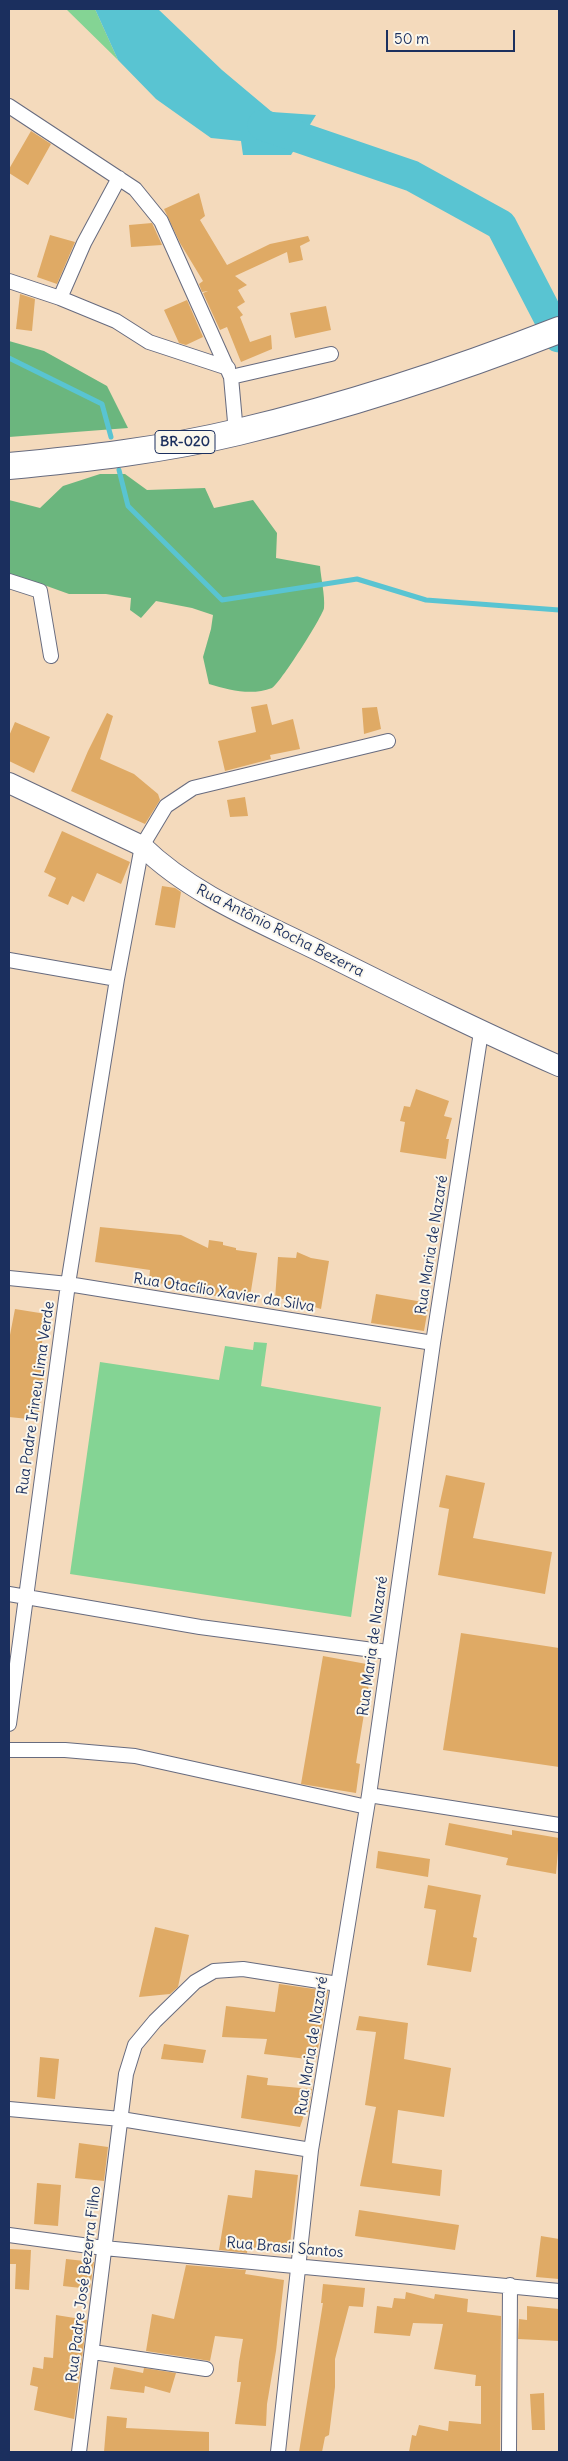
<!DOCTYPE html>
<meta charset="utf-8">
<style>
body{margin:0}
#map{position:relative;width:568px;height:2461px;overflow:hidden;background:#f4dabc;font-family:Delius,sans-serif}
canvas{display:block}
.frame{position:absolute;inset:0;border:10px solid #1b2f5e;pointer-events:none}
.scale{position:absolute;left:386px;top:30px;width:129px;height:22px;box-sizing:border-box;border:2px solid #1b2f5e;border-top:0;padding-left:6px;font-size:15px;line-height:18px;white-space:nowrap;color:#1b2f5e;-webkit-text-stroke:4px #fbf7ec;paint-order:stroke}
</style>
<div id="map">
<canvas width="568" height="2461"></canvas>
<div class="frame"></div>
<div class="scale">50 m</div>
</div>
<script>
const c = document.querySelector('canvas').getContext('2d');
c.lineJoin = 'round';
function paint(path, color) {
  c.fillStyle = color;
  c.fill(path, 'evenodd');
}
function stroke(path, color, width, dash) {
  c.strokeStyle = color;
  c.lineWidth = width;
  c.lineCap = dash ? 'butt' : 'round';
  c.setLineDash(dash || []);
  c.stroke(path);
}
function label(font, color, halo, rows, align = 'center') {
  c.font = font + ' Delius,sans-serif';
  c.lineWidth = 4;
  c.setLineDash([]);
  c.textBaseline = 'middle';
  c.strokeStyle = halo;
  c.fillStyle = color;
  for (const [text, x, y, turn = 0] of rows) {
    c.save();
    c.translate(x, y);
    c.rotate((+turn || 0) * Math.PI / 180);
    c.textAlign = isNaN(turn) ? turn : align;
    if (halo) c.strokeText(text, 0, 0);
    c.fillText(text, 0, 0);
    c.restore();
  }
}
paint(new Path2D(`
 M 66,9 L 95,9 L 118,60 Z
 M 254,1342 L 267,1343 L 261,1386 L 381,1407 L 351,1617 L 70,1574 L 100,1362 L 219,1380 L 225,1346 L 253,1350 Z`), '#84d494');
paint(new Path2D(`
 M 9,341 L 44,351 L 107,386 L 128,428 L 9,437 Z
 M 100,474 L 125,474 L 147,490 L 205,488 L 214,508 L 253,500 L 277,533 L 276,558 L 320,566 C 321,579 325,595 324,608 C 323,616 279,685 272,688 C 251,696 230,690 209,684 L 203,657 L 211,629 L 213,615 L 192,608 L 156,601 L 141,618 L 130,610 L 131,598 L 106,594 L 69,594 L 44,585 L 9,578 L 9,500 L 40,508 L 63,486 Z`), '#6bb67e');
paint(new Path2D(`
 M 95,9 L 158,9 L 222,70 L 272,112 L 316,115 L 291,155 L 243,155 L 241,141 L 211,138 L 156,99 L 118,60 Z`), '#59c4d2');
stroke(new Path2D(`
 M 9,358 L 102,404 L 111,437
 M 119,470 L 128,506 L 222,600 L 357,579 L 426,600 L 559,610`), '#59c4d2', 5);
stroke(new Path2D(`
 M 263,125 L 412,176 L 501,225 L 559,337`), '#59c4d2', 31);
paint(new Path2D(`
 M 31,131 L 51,144 L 28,185 L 9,173 L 9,169 Z
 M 199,193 L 205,216 L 200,220 L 227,265 L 270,244 L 308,236 L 310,241 L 300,246 L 303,260 L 289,263 L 287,252 L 235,276 L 247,285 L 238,290 L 245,302 L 237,307 L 243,315 L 240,317 L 250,342 L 271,335 L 272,349 L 241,362 L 227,327 L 220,330 L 203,293 L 208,291 L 202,292 L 199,284 L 203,281 L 180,243 L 164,209 Z
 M 152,223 L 162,245 L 131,247 L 129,225 Z
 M 50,235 L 75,242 L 57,284 L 37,277 Z
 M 20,294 L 35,299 L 32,331 L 16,329 Z
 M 187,300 L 203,337 L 186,345 L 179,343 L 164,310 Z
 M 326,306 L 331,330 L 295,338 L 290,313 Z
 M 267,704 L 272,725 L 293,719 L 300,749 L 270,755 L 271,759 L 225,771 L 218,741 L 256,732 L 251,707 Z
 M 377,707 L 381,729 L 364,734 L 362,708 Z
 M 107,713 L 113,716 L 100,759 L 134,774 L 158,794 L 160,800 L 145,824 L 71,791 L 88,751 Z
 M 15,722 L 50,737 L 34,773 L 9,761 L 9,736 Z
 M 245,797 L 248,816 L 230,817 L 227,800 Z
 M 62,831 L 130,862 L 121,884 L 97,873 L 84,902 L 72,896 L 68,905 L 48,896 L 56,878 L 44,872 Z
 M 162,886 L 175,888 L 181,892 L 175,928 L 155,925 Z
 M 416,1089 L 449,1101 L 444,1116 L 452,1118 L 446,1139 L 449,1139 L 446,1159 L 400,1152 L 405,1122 L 400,1121 L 404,1106 L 410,1107 Z
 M 100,1227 L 181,1235 L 208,1248 L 209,1240 L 223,1242 L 223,1245 L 236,1248 L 236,1250 L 257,1253 L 250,1297 L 237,1299 L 202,1294 L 202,1292 L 149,1281 L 150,1270 L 95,1262 Z
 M 297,1252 L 311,1258 L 329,1261 L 321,1309 L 289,1299 L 275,1299 L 278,1257 L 296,1258 Z
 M 376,1294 L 429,1303 L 424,1331 L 371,1323 Z
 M 15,1309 L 46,1314 L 41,1350 L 41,1355 L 47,1356 L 38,1420 L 9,1417 L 9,1340 Z
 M 446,1475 L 485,1483 L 473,1538 L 552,1552 L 545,1594 L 438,1575 L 449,1509 L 439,1507 Z
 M 461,1633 L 559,1648 L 559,1767 L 443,1750 Z
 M 323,1656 L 372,1665 L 356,1763 L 360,1764 L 356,1793 L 301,1784 Z
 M 449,1823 L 512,1835 L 512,1830 L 559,1838 L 556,1874 L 506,1865 L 508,1858 L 445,1845 Z
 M 378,1851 L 430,1859 L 428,1877 L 376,1868 Z
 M 428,1885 L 481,1895 L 473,1937 L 477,1938 L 471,1972 L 427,1965 L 436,1910 L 424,1908 Z
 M 155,1927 L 189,1935 L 178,1987 L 170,1994 L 139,1997 Z
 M 279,1984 L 328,1991 L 316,2060 L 264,2054 L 267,2039 L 222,2037 L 226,2006 L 275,2012 Z
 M 359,2016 L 408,2023 L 404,2059 L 451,2068 L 444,2117 L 398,2110 L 392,2163 L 442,2170 L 440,2196 L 360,2186 L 376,2107 L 365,2105 L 376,2032 L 356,2030 Z
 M 164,2044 L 206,2050 L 203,2063 L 161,2059 Z
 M 40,2057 L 59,2059 L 55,2099 L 37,2097 Z
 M 247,2075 L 268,2078 L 267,2085 L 312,2089 L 308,2112 L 305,2112 L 300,2127 L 241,2118 Z
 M 79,2143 L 108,2147 L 104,2181 L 75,2178 Z
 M 255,2170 L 298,2175 L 289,2253 L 248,2247 L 247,2253 L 219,2250 L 228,2195 L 252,2198 Z
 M 37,2183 L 61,2185 L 58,2226 L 34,2224 Z
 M 359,2210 L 459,2225 L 455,2250 L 355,2236 Z
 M 541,2236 L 559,2239 L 559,2279 L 536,2277 Z
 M 9,2249 L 31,2250 L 29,2290 L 15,2289 L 16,2264 L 9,2264 Z
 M 66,2259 L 94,2262 L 90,2289 L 63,2286 Z
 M 186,2265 L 246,2270 L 245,2274 L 284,2280 L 276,2351 L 267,2404 L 266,2426 L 235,2424 L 241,2382 L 237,2382 L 239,2362 L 243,2339 L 215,2336 L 210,2361 L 146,2351 L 152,2314 L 174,2319 Z
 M 323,2284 L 365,2288 L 363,2307 L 349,2306 L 335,2359 L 335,2387 L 329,2435 L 325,2437 L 322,2452 L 299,2452 L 323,2303 L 321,2303 Z
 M 406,2292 L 434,2299 L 435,2294 L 468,2299 L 467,2312 L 501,2316 L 500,2452 L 409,2452 L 412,2435 L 416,2436 L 419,2425 L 448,2431 L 449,2421 L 481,2424 L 481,2386 L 475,2386 L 476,2375 L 434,2369 L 443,2324 L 413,2323 L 410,2336 L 374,2333 L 377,2306 L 392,2308 L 394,2298 L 405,2299 Z
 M 527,2306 L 559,2309 L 559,2341 L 518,2339 L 519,2319 L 527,2320 Z
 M 56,2315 L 87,2320 L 74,2419 L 34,2410 L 38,2387 L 30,2385 L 33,2367 L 43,2369 L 44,2357 L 53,2358 Z
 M 114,2367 L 143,2373 L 144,2368 L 176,2373 L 170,2393 L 145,2386 L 144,2393 L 110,2389 Z
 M 544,2393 L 545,2430 L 532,2430 L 530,2394 Z
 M 107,2416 L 127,2418 L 126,2428 L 209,2432 L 209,2452 L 104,2452 Z`), '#dfaa65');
const street = new Path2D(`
 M 9,106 L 135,189 L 161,221 L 231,377
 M 9,281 L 60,298 L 116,321 L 149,342 L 228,368
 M 60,298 L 84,243 L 119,178
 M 236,433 L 231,377 L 331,354
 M 9,581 L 40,591 L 51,656
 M 9,960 L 117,979
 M 9,1278 L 68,1284 L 433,1343
 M 9,1594 L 200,1627 L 388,1652
 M 9,1724 L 68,1284 L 117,979 L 142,846 L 166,806 L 193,788 L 388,741
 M 9,1750 L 65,1750 L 135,1756 L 367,1807
 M 369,1795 L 559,1825
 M 9,2109 L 121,2119 L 311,2150
 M 9,2235 L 104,2248 L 559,2291
 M 93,2352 L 206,2369
 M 79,2452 L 126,2074 L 135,2045 L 155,2021 L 195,1982 L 214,1971 L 243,1969 L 338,1984
 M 278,2452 L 311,2150 L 369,1795 L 433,1343 L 481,1032
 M 509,2452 L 510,2285`);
const secondary = new Path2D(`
 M 9,783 L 142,846 C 190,893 256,920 317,950 C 397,990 477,1030 559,1066`);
const highway = new Path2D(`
 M 9,466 C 85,459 163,450 238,432 C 347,406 454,371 559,330`);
stroke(street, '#676b7f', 16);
stroke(secondary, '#676b7f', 22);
stroke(highway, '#676b7f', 28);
stroke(street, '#fff', 14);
stroke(secondary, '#fff', 20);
stroke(highway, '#fff', 26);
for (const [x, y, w] of [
 [185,442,60]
]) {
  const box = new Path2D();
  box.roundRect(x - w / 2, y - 11.5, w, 23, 4);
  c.fillStyle = '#fbf7ec';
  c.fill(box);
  stroke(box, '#1b2f5e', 1);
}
label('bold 14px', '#1b2f5e', null, [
 ["BR-020",185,442]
]);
label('15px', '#1b2f5e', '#fbf7ec', [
 ["Rua Antônio Rocha Bezerra",280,931,27],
 ["Rua Maria de Nazaré",432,1245,-81],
 ["Rua Otacílio Xavier da Silva",224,1293,9],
 ["Rua Padre Irineu Lima Verde",36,1398,-82],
 ["Rua Maria de Nazaré",373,1646,-82],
 ["Rua Maria de Nazaré",312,2046,-81],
 ["Rua Brasil Santos",285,2248,5],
 ["Rua Padre José Bezerra Filho",84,2284,-83]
]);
</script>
